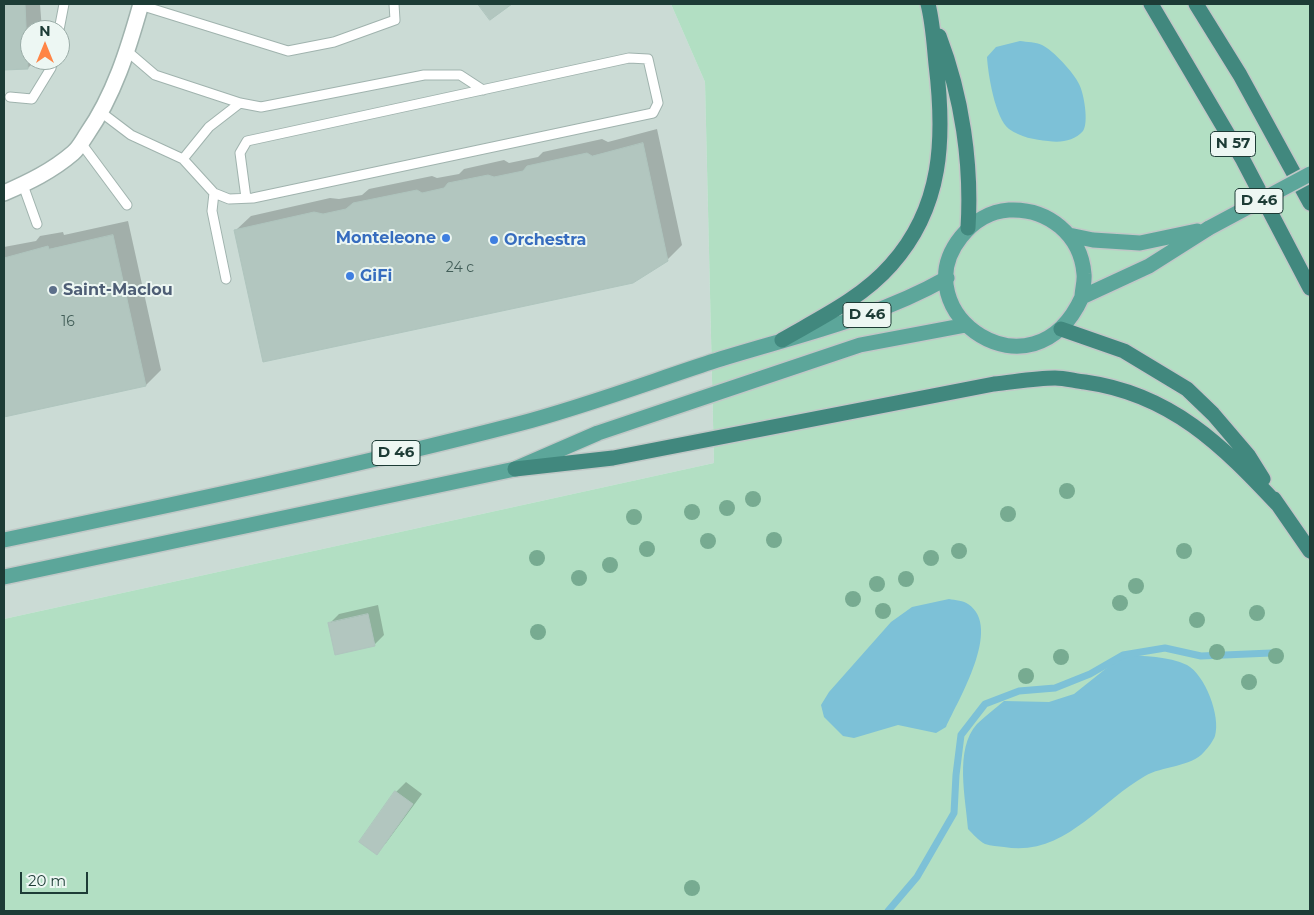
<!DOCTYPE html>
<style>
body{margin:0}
#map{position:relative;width:1314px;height:915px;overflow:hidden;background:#ddebe6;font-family:Montserrat,sans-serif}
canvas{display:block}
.frame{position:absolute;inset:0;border:5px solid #1d3c36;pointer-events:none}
.north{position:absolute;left:20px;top:20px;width:50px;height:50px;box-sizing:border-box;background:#edf7f3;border:1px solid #9aaca7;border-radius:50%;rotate:0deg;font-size:14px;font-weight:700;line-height:20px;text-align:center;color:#1d3c36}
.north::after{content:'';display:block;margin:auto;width:18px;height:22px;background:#ff8546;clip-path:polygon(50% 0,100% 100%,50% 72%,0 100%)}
.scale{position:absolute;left:20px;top:872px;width:68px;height:22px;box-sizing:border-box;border:2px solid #1d3c36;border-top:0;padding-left:6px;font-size:15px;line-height:18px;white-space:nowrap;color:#1d3c36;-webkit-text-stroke:4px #edf7f3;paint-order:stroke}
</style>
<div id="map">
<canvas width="1314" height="915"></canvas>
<div class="frame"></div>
<div class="north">N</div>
<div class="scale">20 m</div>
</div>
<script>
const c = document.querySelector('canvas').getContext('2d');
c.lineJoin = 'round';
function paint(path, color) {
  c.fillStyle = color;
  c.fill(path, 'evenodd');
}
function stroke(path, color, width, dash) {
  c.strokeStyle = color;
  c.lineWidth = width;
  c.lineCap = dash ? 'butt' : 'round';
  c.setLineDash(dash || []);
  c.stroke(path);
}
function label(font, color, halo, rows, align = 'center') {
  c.font = font + ' Montserrat,sans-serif';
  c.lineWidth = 4;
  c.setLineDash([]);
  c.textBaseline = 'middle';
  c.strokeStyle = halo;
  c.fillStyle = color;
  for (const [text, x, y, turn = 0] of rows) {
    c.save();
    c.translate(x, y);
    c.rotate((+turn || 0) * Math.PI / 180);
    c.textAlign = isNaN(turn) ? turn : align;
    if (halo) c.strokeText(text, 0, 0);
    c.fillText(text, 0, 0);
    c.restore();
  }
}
paint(new Path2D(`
 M 4,4 L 671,4 L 705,82 L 714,463 L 4,619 ZM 30,30 L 60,30 L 60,60 L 30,60 Z`), '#cbdbd5');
paint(new Path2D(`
 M 671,4 L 1310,4 L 1310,911 L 4,911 L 4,619 L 714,463 L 705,82 Z`), '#b2dfc3');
paint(new Path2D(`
 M 1020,41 C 1027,42 1036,42 1042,45 C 1053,50 1074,73 1079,84 C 1084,93 1089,123 1083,131 C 1074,141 1061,143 1048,141 C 1035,140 1020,137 1009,129 C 995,118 988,74 987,57 L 996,47 Z
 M 949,599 C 955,600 964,601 968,604 C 1003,627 958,700 946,727 L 936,733 L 898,725 L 854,738 L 843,736 L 824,717 L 821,705 L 829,692 L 891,622 L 912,607 Z
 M 1123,655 C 1144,656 1168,656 1187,665 C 1205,675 1221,716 1215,736 C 1213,741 1208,748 1204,752 C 1191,767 1162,766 1145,776 C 1098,803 1064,857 1004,847 C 998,846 991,846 985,844 C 979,841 973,834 968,829 C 966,799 954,749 977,724 C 985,716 995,709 1004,701 L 1049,702 L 1074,694 Z`), '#7dc1d7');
paint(new Path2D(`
 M 4,4 L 40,4 L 42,30 L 30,30 L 30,60 L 36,60 L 28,68 L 4,69 Z
 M 657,129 L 682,245 L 667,260 L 236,230 L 251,216 L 330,198 L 339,199 L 362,195 L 369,189 L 432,176 L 437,178 L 459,174 L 464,169 L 504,160 L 509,163 L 538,157 L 543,152 L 602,139 L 608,142 Z
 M 128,221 L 161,370 L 146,385 L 4,415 L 4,247 L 36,241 L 40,236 L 63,232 L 64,235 Z
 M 378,605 L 384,635 L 374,645 L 329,624 L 339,614 Z
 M 406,782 L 422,794 L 386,843 L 376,853 L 396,792 Z`), '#0003');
stroke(new Path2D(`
 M 888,911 L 917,877 L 954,813 L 956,775 L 961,735 L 985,704 L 1019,691 L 1055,688 L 1090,674 L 1123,655 L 1165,648 L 1201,656 L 1271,653`), '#7dc1d7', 7);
const building = new Path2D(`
 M 4,4 L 25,4 L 28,69 L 4,70 Z
 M 478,4 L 512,4 L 490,20 Z
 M 643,143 L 668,261 L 633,283 L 263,362 L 234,230 L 314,212 L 323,214 L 346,209 L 353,203 L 417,190 L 422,193 L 444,188 L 448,183 L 488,175 L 494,177 L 523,171 L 527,166 L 587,153 L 592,156 Z
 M 113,235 L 146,386 L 4,417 L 4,258 L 48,246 L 49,249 Z
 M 368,614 L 375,646 L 335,655 L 328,623 Z
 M 395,791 L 413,804 L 377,855 L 359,842 Z`);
paint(building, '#b2c6bf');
stroke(building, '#afc5be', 1);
const service = new Path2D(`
 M 140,5 L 288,51 L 334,42 L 395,20 L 394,4
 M 59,30 L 64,4
 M 127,51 L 155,75 L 240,103 L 261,107 L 424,75 L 460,75 L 483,90
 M 10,97 L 32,99 L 51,68 L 53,60
 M 102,113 L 131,135 L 183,159 L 214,193 L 229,199 L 253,198 L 653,113 L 658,103 L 648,59 L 629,58 L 247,141 L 240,153 L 246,198
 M 81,143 L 127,205
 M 183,159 L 209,127 L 240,103
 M 23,185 L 37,224
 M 214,193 L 212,211 L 226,279`);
const minor = new Path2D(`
 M 4,193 C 29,182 52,171 73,153 C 79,148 83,140 87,134 C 114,95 128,50 141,4`);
const primary = new Path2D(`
 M 1069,235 L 1093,240 L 1140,243 L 1197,231
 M 1082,297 C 1082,290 1085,281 1084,274 C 1081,235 1048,208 1009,210 C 990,211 973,222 961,237 C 901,312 1033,405 1082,297 L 1149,266 L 1209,228
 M 4,540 C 176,504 348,468 518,424 C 583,407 647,383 711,362 C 790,337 873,320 947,278
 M 4,577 L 515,469 L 598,433 L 860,345 L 966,325`);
const trunk = new Path2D(`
 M 1151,4 L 1243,160 L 1310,288
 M 1196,4 L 1240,75 L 1310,203
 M 939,36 C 962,96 972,164 968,228
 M 1061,329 L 1124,351 L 1187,389 L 1213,414 L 1248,455 L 1263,479
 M 782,340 C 820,318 862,298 891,265 C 943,207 945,138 936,64 C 934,44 933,24 928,4
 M 515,469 L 613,458 L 994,384 C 1014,382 1035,378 1055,378 C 1065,378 1075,381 1085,382 C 1171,394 1222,445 1279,506
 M 1274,499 L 1310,551`);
stroke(service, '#a0b3ae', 11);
stroke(minor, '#a0b3ae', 18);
stroke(primary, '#c0c8c7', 18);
stroke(trunk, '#c0c8c7', 18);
stroke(service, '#fff', 9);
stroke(minor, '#fff', 15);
stroke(primary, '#5ca69a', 15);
stroke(trunk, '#41887e', 15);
const primaryBridge = new Path2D(`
 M 1209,228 L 1310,174`);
stroke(primaryBridge, '#c0c8c7', 18, []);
stroke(primaryBridge, '#5ca69a', 15);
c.fillStyle = '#77ab91';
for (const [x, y] of [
 [1067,491],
 [753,499],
 [727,508],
 [692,512],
 [1008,514],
 [634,517],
 [774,540],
 [708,541],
 [647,549],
 [959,551],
 [1184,551],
 [537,558],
 [931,558],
 [610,565],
 [579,578],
 [906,579],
 [877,584],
 [1136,586],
 [853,599],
 [1120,603],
 [883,611],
 [1257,613],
 [1197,620],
 [538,632],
 [1217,652],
 [1276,656],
 [1061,657],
 [1026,676],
 [1249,682],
 [692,888]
]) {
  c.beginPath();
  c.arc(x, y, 8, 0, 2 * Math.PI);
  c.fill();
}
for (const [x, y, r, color] of [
 [446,238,5,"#3f7fe0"],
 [494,240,5,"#3f7fe0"],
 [350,276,5,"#3f7fe0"],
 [53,290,5,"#5c6f8a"]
]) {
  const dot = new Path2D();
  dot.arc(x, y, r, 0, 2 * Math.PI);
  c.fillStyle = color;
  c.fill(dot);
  stroke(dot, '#edf7f3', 2);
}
label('14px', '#425e58', null, [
 ["24 c",460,268],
 ["16",68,322]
]);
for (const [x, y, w] of [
 [1233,144,45],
 [1259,201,48],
 [867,315,48],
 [396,453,48]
]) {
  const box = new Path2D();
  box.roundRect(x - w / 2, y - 12.5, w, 25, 4);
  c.fillStyle = '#edf7f3';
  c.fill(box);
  stroke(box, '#1d3c36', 1);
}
label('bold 15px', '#1d3c36', null, [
 ["N 57",1233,144],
 ["D 46",1259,201],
 ["D 46",867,315],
 ["D 46",396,453]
]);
label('bold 16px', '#366cbe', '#edf7f3', [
 ["Monteleone",436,238,"right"],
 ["Orchestra",504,240],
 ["GiFi",360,276]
], 'left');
label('bold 16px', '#4e5e75', '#edf7f3', [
 ["Saint-Maclou",63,290]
], 'left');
</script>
